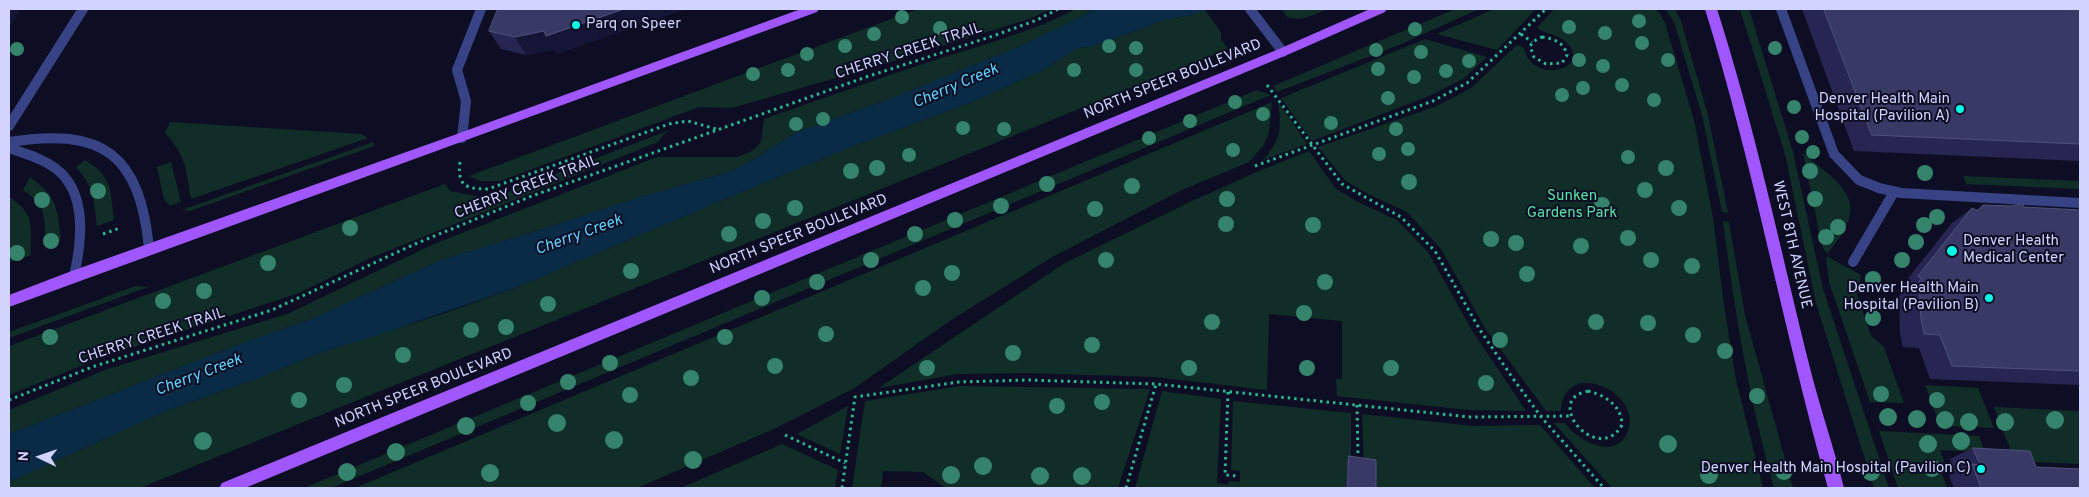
<!DOCTYPE html>
<style>
body{margin:0}
#map{position:relative;width:2089px;height:497px;overflow:hidden;background:#0d0e24;font-family:Overpass,sans-serif}
canvas{display:block}
.frame{position:absolute;inset:0;border:10px solid #d0d4ff;pointer-events:none}
.north{position:absolute;left:15px;top:432px;width:50px;height:50px;-webkit-text-stroke:4px #0d0e24;paint-order:stroke;rotate:273deg;font-size:14px;font-weight:700;line-height:20px;text-align:center;color:#d0d4ff}
.north::after{content:'';display:block;margin:auto;width:18px;height:22px;background:#d0d4ff;clip-path:polygon(50% 0,100% 100%,50% 72%,0 100%)}
</style>
<div id="map">
<canvas width="2089" height="497"></canvas>
<div class="frame"></div>
<div class="north">N</div>
</div>
<script>
const c = document.querySelector('canvas').getContext('2d');
c.lineJoin = 'round';
function paint(path, color) {
  c.fillStyle = color;
  c.fill(path, 'evenodd');
}
function stroke(path, color, width, dash) {
  c.strokeStyle = color;
  c.lineWidth = width;
  c.lineCap = dash ? 'butt' : 'round';
  c.setLineDash(dash || []);
  c.stroke(path);
}
function label(font, color, halo, rows, align = 'center') {
  c.font = font + ' Overpass,sans-serif';
  c.lineWidth = 4;
  c.setLineDash([]);
  c.textBaseline = 'middle';
  c.strokeStyle = halo;
  c.fillStyle = color;
  for (const [text, x, y, turn = 0] of rows) {
    c.save();
    c.translate(x, y);
    c.rotate((+turn || 0) * Math.PI / 180);
    c.textAlign = isNaN(turn) ? turn : align;
    if (halo) c.strokeText(text, 0, 0);
    c.fillText(text, 0, 0);
    c.restore();
  }
}
paint(new Path2D(`
 M 918,9 L 1052,9 L 1029,19 L 887,63 L 732,108 L 699,107 L 500,181 L 480,181 L 469,176 Z
 M 1076,9 L 1094,9 L 1081,17 L 1023,45 L 889,99 L 797,132 L 756,158 L 730,172 L 643,196 L 546,228 L 441,260 L 311,319 L 235,346 L 9,434 L 9,410 L 105,370 L 287,314 L 434,244 L 657,157 L 738,157 L 752,151 L 761,142 L 764,119 C 819,100 874,80 929,62 C 978,46 1030,33 1076,9 Z
 M 1204,9 L 1221,32 L 1221,39 L 1228,49 L 140,488 L 9,488 L 9,482 L 168,410 L 262,377 L 316,354 L 445,313 L 520,286 L 737,194 L 851,147 L 975,101 L 1041,71 L 1078,48 L 1092,47 L 1167,19 L 1193,15 Z
 M 1282,9 L 1327,9 C 1313,15 1302,22 1287,17 Z
 M 1455,9 L 1479,9 L 1399,45 L 1277,92 L 1273,86 Z
 M 1494,9 L 1536,9 L 1497,50 L 1437,34 Z
 M 1554,9 L 1654,9 L 1659,12 L 1665,23 L 1694,120 L 1713,218 L 1724,305 L 1736,380 L 1763,488 L 1612,488 L 1554,423 L 1565,423 C 1577,441 1617,462 1628,431 C 1643,391 1563,357 1561,411 L 1546,411 L 1485,328 L 1441,249 L 1407,212 L 1368,194 L 1346,181 L 1318,147 L 1437,106 L 1471,88 L 1517,45 L 1524,48 C 1531,85 1593,70 1567,43 C 1558,33 1546,35 1537,28 Z
 M 1665,9 L 1675,9 L 1681,21 L 1708,115 L 1728,213 L 1722,212 L 1702,115 L 1674,22 Z
 M 1740,9 L 1749,9 L 1793,152 L 1823,289 L 1889,488 L 1874,488 L 1816,303 L 1785,154 Z
 M 1425,39 L 1487,57 L 1463,79 L 1429,96 L 1312,141 L 1281,98 Z
 M 1257,90 L 1271,95 L 331,488 L 304,488 Z
 M 1272,102 L 1269,133 L 1263,146 L 1249,162 L 1182,190 L 1054,256 L 951,320 L 853,389 L 776,428 L 637,488 L 355,488 Z
 M 1278,102 L 1307,144 L 1263,160 C 1281,140 1282,128 1278,102 Z
 M 170,122 L 361,134 L 368,138 L 191,199 C 186,169 186,155 165,133 Z
 M 667,131 L 658,142 L 368,259 L 299,293 L 103,357 L 9,395 L 9,346 L 445,184 L 450,191 L 490,199 Z
 M 373,142 L 374,146 L 190,211 L 182,210 Z
 M 1309,151 L 1336,189 L 1358,202 L 1397,220 L 1428,252 L 1473,332 L 1526,411 L 1469,410 L 1337,396 L 1336,379 L 1342,379 L 1342,321 L 1269,314 L 1267,390 L 1155,377 L 1025,373 L 958,374 L 879,388 L 1063,264 L 1192,201 L 1259,171 Z
 M 1803,153 C 1846,189 1872,201 1827,254 L 1822,246 Z
 M 85,160 C 113,177 110,190 114,220 L 97,226 C 94,200 94,187 76,167 Z
 M 171,162 L 181,202 L 170,206 L 164,199 L 157,167 Z
 M 1963,176 L 2080,181 L 2080,189 L 1966,184 Z
 M 30,177 C 58,198 57,207 61,240 L 46,246 C 44,218 48,207 23,190 Z
 M 9,197 C 36,215 30,224 31,255 L 9,262 Z
 M 1723,221 L 1729,222 L 1745,315 L 1793,488 L 1774,488 C 1749,399 1735,313 1723,221 Z
 M 1826,256 L 1861,275 L 1857,295 L 1871,336 L 1884,347 L 1904,403 L 1870,402 L 1829,282 Z
 M 136,286 L 148,287 L 9,338 L 9,332 Z
 M 1925,385 L 1978,388 L 1994,428 L 1940,426 Z
 M 960,386 L 1150,389 L 1118,488 L 946,488 L 923,472 L 883,471 L 881,488 L 852,488 L 865,401 Z
 M 1162,391 L 1221,399 L 1217,483 L 1228,485 L 1229,481 L 1240,482 L 1240,471 L 1231,470 L 1233,401 L 1351,413 L 1351,488 L 1135,488 Z
 M 848,406 L 840,454 L 797,434 Z
 M 1994,407 L 2080,411 L 2080,464 L 2015,461 Z
 M 1362,414 L 1473,426 L 1540,425 L 1595,488 L 1373,488 L 1364,463 Z
 M 1879,431 L 1979,436 L 1985,452 L 1940,450 L 1948,471 L 1941,471 L 1947,488 L 1898,488 Z
 M 782,444 L 838,470 L 835,488 L 681,488 Z`), '#102e27');
paint(new Path2D(`
 M 1094,9 L 1205,9 L 1193,15 L 1167,19 L 1092,47 L 1078,48 L 1041,71 L 975,101 L 851,147 L 737,194 L 520,286 L 378,335 L 316,354 L 262,377 L 168,410 L 9,482 L 9,434 L 235,346 L 311,319 L 441,260 L 546,228 L 643,196 L 730,172 L 756,158 L 797,132 L 889,99 L 1023,45 L 1081,17 Z`), '#0a2b46');
stroke(new Path2D(`
 M 1521,34 L 1532,42
 M 1542,37 C 1554,39 1564,42 1567,55 L 1562,63 L 1546,64 L 1534,57 L 1530,46 L 1534,41 Z
 M 1267,85 L 1342,184 L 1401,217 L 1435,251 L 1480,330 L 1514,380 L 1542,418 L 1604,488
 M 460,162 C 457,186 466,189 488,189 L 669,124 L 688,121 L 716,129
 M 1255,166 L 1433,101 L 1467,83 L 1546,9
 M 103,234 L 120,228
 M 1588,391 C 1605,395 1622,406 1622,425 C 1601,462 1552,413 1577,395 C 1580,393 1585,392 1588,391 Z
 M 1228,392 L 1225,475 L 1237,476
 M 9,400 L 92,367 L 272,310 L 415,244 L 532,196 L 866,77 L 993,36 L 1037,20 L 1058,9
 M 1357,405 L 1358,459
 M 785,435 L 845,463
 M 842,488 L 855,397 L 959,382 L 1027,380 L 1156,384 L 1470,417 L 1571,416
 M 1126,488 L 1156,384`), '#2bb895', 3, [2.5, 4]);
stroke(new Path2D(`
 M 1781,9 L 1834,154 L 1859,180 L 1879,188 L 1901,193 L 2080,203
 M 462,138 L 466,101 L 457,70 L 481,9
 M 1853,262 L 1894,192`), '#374384', 10);
stroke(new Path2D(`
 M 1250,9 L 1283,52
 M 9,126 L 83,9
 M 9,142 C 103,127 140,154 149,249
 M 9,148 C 25,154 42,158 55,168 C 88,192 82,241 74,276`), '#374384', 10);
paint(new Path2D(`
 M 801,9 L 819,9 L 817,12 L 9,307 L 9,295 L 69,272 L 457,134 Z
 M 1370,9 L 1387,9 L 1385,12 L 1287,55 L 245,488 L 219,488 L 222,483 L 1279,49 Z
 M 1705,9 L 1717,9 C 1755,127 1780,248 1810,368 C 1820,408 1834,448 1844,488 L 1828,488 C 1783,329 1754,167 1705,9 Z`), '#a157ff');
c.fillStyle = '#36836c';
for (const [x, y, r] of [
 [902,17,7],
 [1639,21,7],
 [1569,27,7],
 [940,28,7],
 [1415,29,7],
 [1605,33,7],
 [874,34,7],
 [1642,43,7],
 [845,46,7],
 [1109,46,7],
 [1136,48,7],
 [1775,48,7],
 [17,49,7],
 [1376,50,7],
 [1421,52,7],
 [807,54,7],
 [1579,60,7],
 [1668,60,7],
 [1469,61,7],
 [1603,66,7],
 [1378,69,7],
 [788,70,7],
 [1074,70,7],
 [1136,70,7],
 [1446,71,7],
 [753,74,7],
 [1414,77,7],
 [1622,85,7],
 [1583,88,7],
 [1562,95,7],
 [1388,98,7],
 [1654,100,7],
 [1235,102,7],
 [1794,107,7],
 [1263,114,7],
 [823,119,7],
 [1190,121,7],
 [1331,123,7],
 [796,124,7],
 [963,128,7],
 [1004,129,7],
 [1396,129,7],
 [1802,137,7],
 [1149,138,7],
 [1408,149,7],
 [1233,150,7],
 [1813,152,7],
 [1379,154,7],
 [909,155,7],
 [1628,157,7],
 [877,168,8],
 [1666,168,8],
 [851,171,8],
 [1810,171,8],
 [1925,173,8],
 [1409,182,8],
 [1047,184,8],
 [1132,186,8],
 [1645,190,8],
 [98,191,8],
 [1227,199,8],
 [1815,199,8],
 [42,200,8],
 [1602,205,8],
 [1001,206,8],
 [795,208,8],
 [1679,208,8],
 [1095,209,8],
 [1937,217,8],
 [955,220,8],
 [763,221,8],
 [1226,224,8],
 [1313,225,8],
 [1924,225,8],
 [1838,227,8],
 [350,228,8],
 [729,234,8],
 [915,234,8],
 [1826,237,8],
 [1628,238,8],
 [1491,239,8],
 [51,241,8],
 [1916,242,8],
 [1516,243,8],
 [1581,246,8],
 [17,253,8],
 [871,260,8],
 [1106,260,8],
 [1651,260,8],
 [1902,260,8],
 [268,263,8],
 [1692,266,8],
 [631,271,8],
 [952,273,8],
 [1527,274,8],
 [1873,279,8],
 [817,282,8],
 [1325,282,8],
 [923,288,8],
 [204,291,8],
 [762,298,8],
 [163,301,8],
 [548,304,8],
 [1304,313,8],
 [1873,318,8],
 [1212,322,8],
 [1596,322,8],
 [1648,323,8],
 [506,327,8],
 [471,330,8],
 [826,334,8],
 [1693,335,8],
 [50,337,8],
 [725,337,8],
 [1500,340,8],
 [1092,345,8],
 [1725,351,8],
 [1013,353,8],
 [403,355,8],
 [610,363,8],
 [775,366,8],
 [927,368,8],
 [1189,368,8],
 [1307,368,8],
 [1391,368,8],
 [691,378,8],
 [568,382,8],
 [1486,383,8],
 [344,385,8],
 [1881,394,8],
 [630,395,8],
 [1757,396,8],
 [299,400,8],
 [1937,400,8],
 [1102,402,8],
 [528,403,8],
 [1057,406,8],
 [1888,417,9],
 [1917,419,9],
 [1945,420,9],
 [2055,420,9],
 [1969,422,9],
 [2005,422,9],
 [557,423,9],
 [466,426,9],
 [614,440,9],
 [203,441,9],
 [1961,441,9],
 [1668,444,9],
 [1928,444,9],
 [396,452,9],
 [693,460,9],
 [983,466,9],
 [1932,468,9],
 [1784,471,9],
 [347,472,9],
 [1871,472,9],
 [490,473,9],
 [951,475,9],
 [1709,475,9],
 [1040,476,9],
 [1082,476,9]
]) {
  c.beginPath();
  c.arc(x, y, r, 0, 2 * Math.PI);
  c.fill();
}
paint(new Path2D(`
 M 686,9 L 556,54 L 554,50 L 526,55 L 501,49 L 489,31 Z
 M 1802,9 L 2080,9 L 2080,163 L 2079,161 L 1854,151 Z
 M 1983,205 L 2080,210 L 2080,385 L 1930,379 L 1919,348 L 1903,347 L 1900,333 L 1899,296 L 1902,293 L 1898,291 L 1952,223 L 1972,208 L 1976,210 Z
 M 1973,448 L 2036,467 L 2080,488 L 1954,488 L 1949,475 L 1955,473 L 1950,459 Z
 M 1349,456 L 1376,488 L 1346,488 L 1347,460 Z`), '#272652');
paint(new Path2D(`
 M 9,9 L 21,9 L 9,27 Z
 M 624,9 L 686,9 L 556,54 L 554,50 L 526,55 L 515,37 Z`), '#151538');
const building = new Path2D(`
 M 498,9 L 624,9 L 546,36 L 544,31 L 515,37 L 489,31 Z
 M 1824,9 L 2080,9 L 2080,144 L 1872,135 Z
 M 2023,204 L 2024,207 L 2080,210 L 2080,371 L 1952,366 L 1940,335 L 1924,334 L 1921,319 L 1919,281 L 1922,279 L 1918,276 L 1972,208 L 1978,211 L 1983,205 L 2011,206 Z
 M 1973,448 L 2030,451 L 2036,467 L 2080,469 L 2080,488 L 1981,488 L 1972,464 L 1980,465 Z
 M 1349,456 L 1376,460 L 1376,488 L 1348,488 Z`);
paint(building, '#393965');
stroke(building, '#51517d', 1);
for (const [x, y, r, color] of [
 [576,25,5,"#00fbe5"],
 [1960,109,5,"#00fbe5"],
 [1952,251,6,"#00fbe5"],
 [1989,298,5,"#00fbe5"],
 [1981,469,5,"#00fbe5"]
]) {
  const dot = new Path2D();
  dot.arc(x, y, r, 0, 2 * Math.PI);
  c.fillStyle = color;
  c.fill(dot);
  stroke(dot, '#0d0e24', 2);
}
label('15px', '#d0d4ff', '#0d0e24', [
 ["Parq on Speer",586,25,"left"],
 ["Denver Health Main",1950,100],
 ["Hospital (Pavilion A)",1950,117],
 ["Denver Health",1963,242,"left"],
 ["Medical Center",1963,259,"left"],
 ["Denver Health Main",1979,289],
 ["Hospital (Pavilion B)",1979,306],
 ["Denver Health Main Hospital (Pavilion C)",1971,469]
], 'right');
label('15px', '#d0d4ff', '#0d0e24', [
 ["CHERRY CREEK TRAIL",909,52,-18],
 ["NORTH SPEER BOULEVARD",1173,80,-22],
 ["CHERRY CREEK TRAIL",527,188,-21],
 ["NORTH SPEER BOULEVARD",799,235,-22],
 ["WEST 8TH AVENUE",1791,245,77],
 ["CHERRY CREEK TRAIL",152,337,-18],
 ["NORTH SPEER BOULEVARD",424,389,-22]
]);
label('15px', '#58e3a6', '#0d0e24', [
 ["Sunken",1572,197],
 ["Gardens Park",1572,214]
]);
label('italic 16px', '#5ed3ff', '#0d0e24', [
 ["Cherry Creek",956,87,-23],
 ["Cherry Creek",579,236,-20],
 ["Cherry Creek",199,376,-21]
]);
</script>
